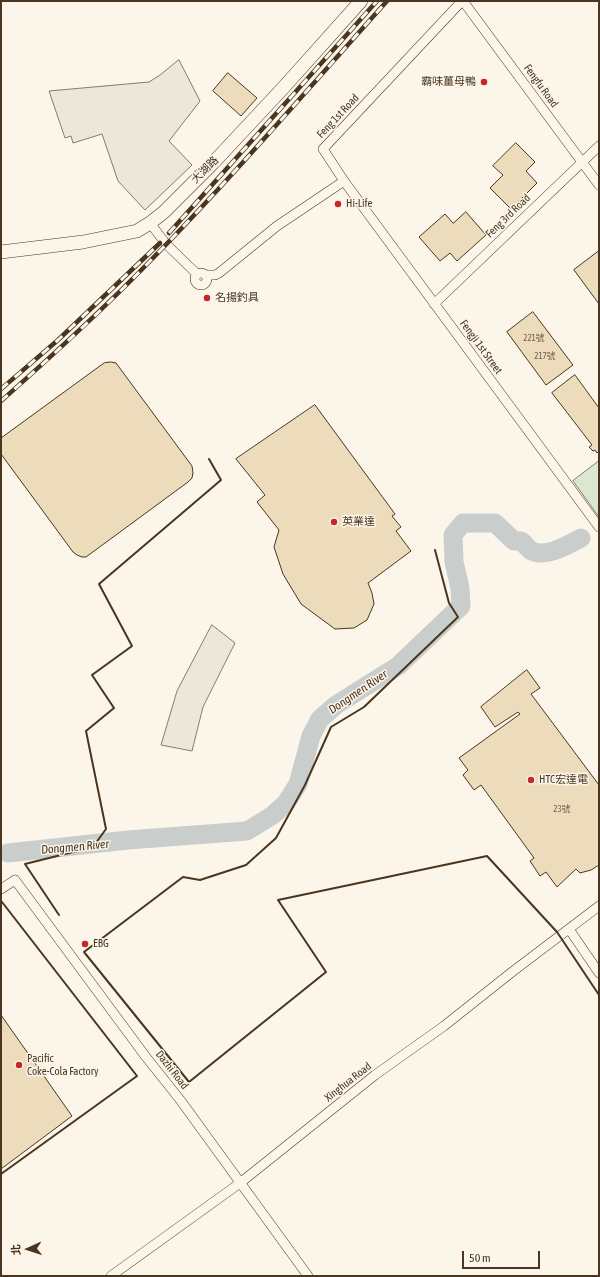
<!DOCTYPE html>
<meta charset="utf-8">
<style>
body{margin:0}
#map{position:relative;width:600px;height:1277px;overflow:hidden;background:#fbf6e9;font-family:"Asap Condensed","Noto Sans TC",sans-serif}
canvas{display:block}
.frame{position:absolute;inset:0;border:2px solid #4a3520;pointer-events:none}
.north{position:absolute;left:8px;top:1229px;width:40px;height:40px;-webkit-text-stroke:3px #fbf6e9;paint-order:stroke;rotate:267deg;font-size:11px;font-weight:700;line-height:16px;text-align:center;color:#4a3520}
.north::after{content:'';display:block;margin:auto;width:14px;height:18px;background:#4a3520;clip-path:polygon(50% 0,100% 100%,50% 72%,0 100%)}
.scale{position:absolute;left:462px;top:1251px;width:78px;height:18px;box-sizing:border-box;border:2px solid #4a3520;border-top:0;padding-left:5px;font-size:12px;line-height:14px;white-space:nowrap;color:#4a3520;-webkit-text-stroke:3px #fbf6e9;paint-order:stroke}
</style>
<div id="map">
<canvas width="600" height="1277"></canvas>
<div class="frame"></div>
<div class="north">北</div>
<div class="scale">50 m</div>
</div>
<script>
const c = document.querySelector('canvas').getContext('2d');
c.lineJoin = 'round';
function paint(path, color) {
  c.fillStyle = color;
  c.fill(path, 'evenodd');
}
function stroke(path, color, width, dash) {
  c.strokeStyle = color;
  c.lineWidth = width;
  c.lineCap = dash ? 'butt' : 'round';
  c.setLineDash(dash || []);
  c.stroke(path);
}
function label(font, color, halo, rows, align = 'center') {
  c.font = font + ' "Asap Condensed","Noto Sans TC",sans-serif';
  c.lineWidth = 3;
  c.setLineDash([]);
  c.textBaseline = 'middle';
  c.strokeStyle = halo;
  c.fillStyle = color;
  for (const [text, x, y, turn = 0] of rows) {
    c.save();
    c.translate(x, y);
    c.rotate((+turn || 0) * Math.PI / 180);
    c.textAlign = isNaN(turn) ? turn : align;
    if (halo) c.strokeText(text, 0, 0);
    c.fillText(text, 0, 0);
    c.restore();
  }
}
const green = new Path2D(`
 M 599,461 L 599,517 L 573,481 Z`);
paint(green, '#dce7d0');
stroke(green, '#887966', 1);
const parking = new Path2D(`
 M 179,60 L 200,101 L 169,141 L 192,165 L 145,210 L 118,181 L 102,134 L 73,143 L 71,136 L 65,138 L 49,91 L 149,82 L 160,75 Z
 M 212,625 L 235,643 L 203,707 L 192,751 L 161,745 L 177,691 Z`);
paint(parking, '#ede7d9');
stroke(parking, '#887966', 1);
stroke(new Path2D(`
 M 8,853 L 128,840 L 247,831 L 273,815 L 286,803 L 298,784 L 311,736 L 320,719 L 336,705 L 398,666 L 461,606 L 460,588 L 454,562 L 453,535 L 463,523 L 495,523 L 514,541 L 521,541 C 524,543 527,547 530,550 C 545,559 568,545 581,538`), '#c9cecd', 19);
const building = new Path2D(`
 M 228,73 L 257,98 L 241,116 L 213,91 Z
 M 516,143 L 535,162 L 526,171 L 537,183 L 511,209 L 490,188 L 503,175 L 493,166 Z
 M 466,212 L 486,235 L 457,261 L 450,253 L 440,261 L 419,237 L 445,214 L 453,223 Z
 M 599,251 L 599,304 L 574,270 Z
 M 533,312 L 573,365 L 546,385 L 507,332 Z
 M 111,362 L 116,363 L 192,466 L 193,473 L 192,478 L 188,482 L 86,557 L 82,557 L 77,555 L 73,552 L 1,454 L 1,438 L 104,363 Z
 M 575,375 L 599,408 L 599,451 L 597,453 L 595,450 L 593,451 L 589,447 L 592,445 L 552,393 Z
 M 315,405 L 395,514 L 392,516 L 401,527 L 396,531 L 411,551 L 368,583 L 372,593 L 374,604 L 367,620 L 354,628 L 335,629 L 301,604 L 283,574 L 274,547 L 279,530 L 257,502 L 265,495 L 236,459 Z
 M 527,670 L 540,688 L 531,694 L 599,785 L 599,865 L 591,870 L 580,873 L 576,869 L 557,887 L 546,872 L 540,876 L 530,861 L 534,858 L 481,785 L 474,790 L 463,775 L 468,770 L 459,758 L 520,714 L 518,712 L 495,727 L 481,707 Z
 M 1,1015 L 72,1116 L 1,1169 Z`);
paint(building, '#ecdcbc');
stroke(building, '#4a3520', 1);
const street = new Path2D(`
 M 462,1 L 323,149 L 344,181 L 599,527
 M 463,1 L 599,185
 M 150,223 L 166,244 L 197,274
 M195 279a6 6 0 1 1 12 0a6 6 0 1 1-12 0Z
 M 206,275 L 215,275 L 219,273 L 277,226 L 344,181
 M 434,304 L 599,146
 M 1,889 L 15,880 L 146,1057 L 181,1101 L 308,1276
 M 569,929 L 599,973
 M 111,1276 L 240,1183 L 375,1075 L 444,1026 L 512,972 L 599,906`);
const secondary = new Path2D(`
 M 1,252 L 83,242 L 137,231 L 150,223 L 164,212 L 213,163 L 284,87 L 361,1`);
stroke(street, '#4a3520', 10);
stroke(secondary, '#4a3520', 14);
stroke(street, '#fbf6e9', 9);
stroke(secondary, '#fbf6e9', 13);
const rail = new Path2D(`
 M 169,233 L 377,1
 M 1,389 L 58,340 L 160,243
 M 1,401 C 53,355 105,308 153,258 C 234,175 310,87 387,1`);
stroke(rail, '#4a3520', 4.5);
stroke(rail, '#fbf6e9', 3, [9]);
stroke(new Path2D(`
 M 435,550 L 449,603 L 458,617 L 364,707 L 331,727 L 305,785 L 276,838 L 246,865 L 200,880 L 183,877 L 84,952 L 189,1082 L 326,972 L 278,900 L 487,856 L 557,932 L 599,995
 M 1,903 L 2,902 L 137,1076 L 1,1174
 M 59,915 L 25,864 L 93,847 L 106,829 L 86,731 L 114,708 L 92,675 L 132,646 L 99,584 L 221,480 L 209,459`), '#4a3520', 2);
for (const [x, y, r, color] of [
 [484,82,4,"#c62828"],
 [338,204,4,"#c62828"],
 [207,298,4,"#c62828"],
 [334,522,4,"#c62828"],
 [531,780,4,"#c62828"],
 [85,944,4,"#c62828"],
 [19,1065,4,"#c62828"]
]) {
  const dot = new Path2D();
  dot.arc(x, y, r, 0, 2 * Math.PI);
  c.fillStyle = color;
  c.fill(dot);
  stroke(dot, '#fbf6e9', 1.5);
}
label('9px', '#725f47', null, [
 ["221號",534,338],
 ["217號",545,356],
 ["23號",562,809]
]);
label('11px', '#4a3520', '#fbf6e9', [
 ["霸味薑母鴨",476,82,"right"],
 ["Hi-Life",346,204],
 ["名揚釣具",215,298],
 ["英業達",342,522],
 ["HTC宏達電",539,780],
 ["EBG",93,944],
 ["Pacific",27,1059],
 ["Coke-Cola Factory",27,1072]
], 'left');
label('11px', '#4a3520', '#fbf6e9', [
 ["Fengfu Road",541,86,54],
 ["Feng 1st Road",338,116,-47],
 ["大湖路",205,170,-45],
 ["Feng 3rd Road",508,216,-44],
 ["Fengji 1st Street",481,347,54],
 ["Dazhi Road",172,1070,52],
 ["Xinghua Road",348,1082,-38]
]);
label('italic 12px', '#4a3520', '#fbf6e9', [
 ["Dongmen River",358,692,-34],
 ["Dongmen River",75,847,-5]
]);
</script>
